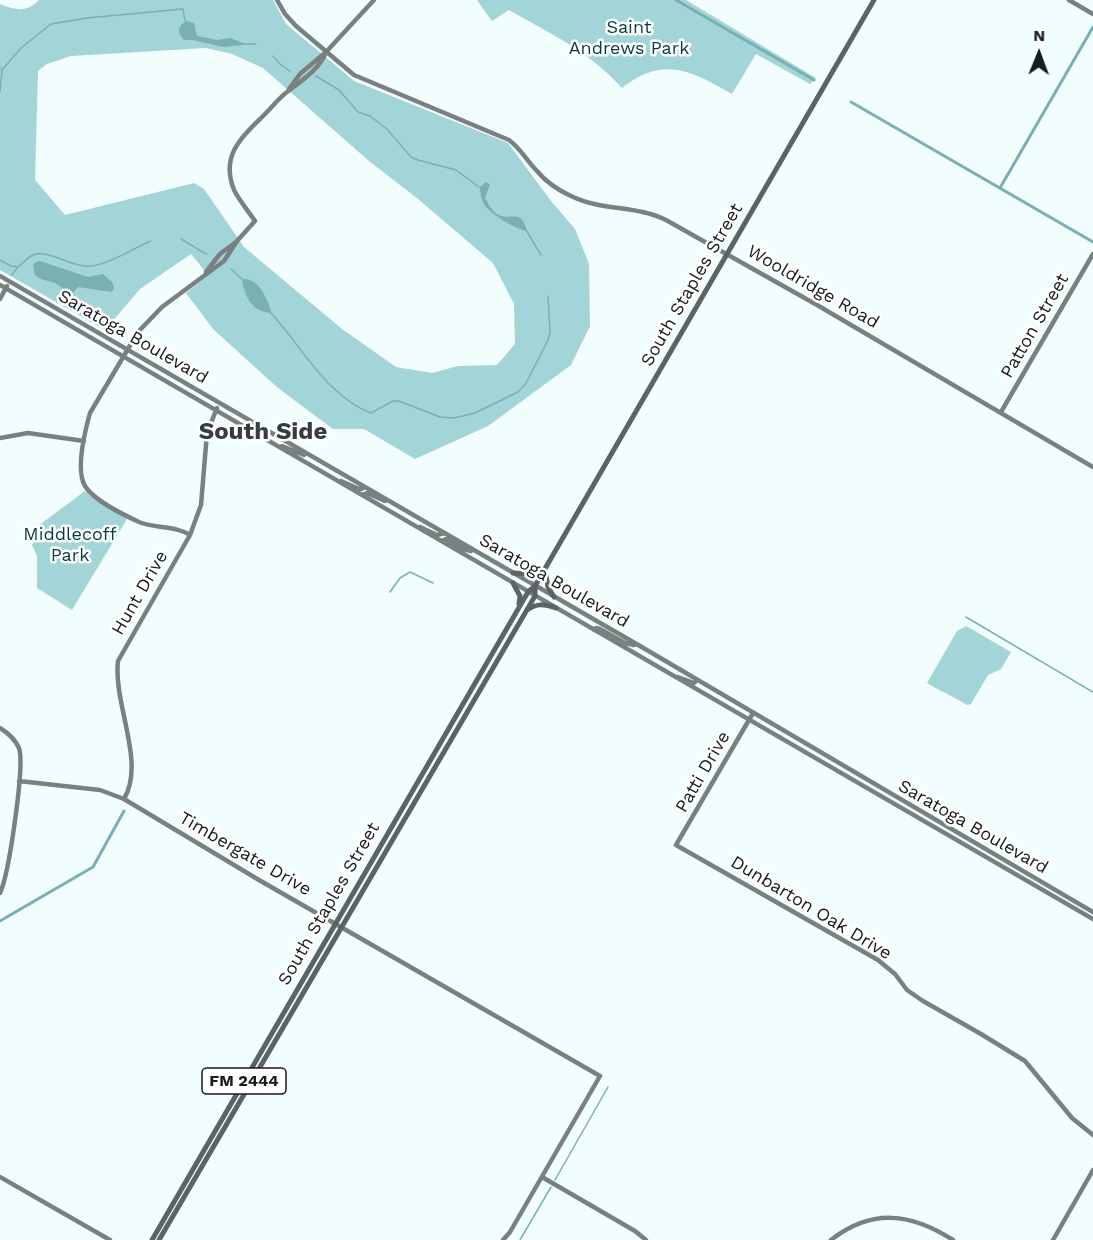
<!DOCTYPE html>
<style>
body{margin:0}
#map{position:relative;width:1093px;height:1240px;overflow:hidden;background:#f2fdfd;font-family:"Work Sans",sans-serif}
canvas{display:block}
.north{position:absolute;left:1009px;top:24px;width:60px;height:60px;-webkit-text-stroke:4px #fff;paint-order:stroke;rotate:1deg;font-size:16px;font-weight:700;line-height:24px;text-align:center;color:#171b1b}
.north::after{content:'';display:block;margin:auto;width:21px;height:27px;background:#171b1b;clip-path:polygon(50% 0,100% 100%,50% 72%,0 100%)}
</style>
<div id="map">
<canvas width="1093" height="1240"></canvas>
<div class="north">N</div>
</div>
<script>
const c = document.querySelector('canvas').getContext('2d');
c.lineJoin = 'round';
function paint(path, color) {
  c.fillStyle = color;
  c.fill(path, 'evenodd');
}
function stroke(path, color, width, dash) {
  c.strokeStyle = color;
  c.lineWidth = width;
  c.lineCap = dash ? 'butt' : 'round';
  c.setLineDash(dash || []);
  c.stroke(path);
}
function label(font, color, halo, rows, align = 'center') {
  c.font = font + ' "Work Sans",sans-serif';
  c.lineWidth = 5;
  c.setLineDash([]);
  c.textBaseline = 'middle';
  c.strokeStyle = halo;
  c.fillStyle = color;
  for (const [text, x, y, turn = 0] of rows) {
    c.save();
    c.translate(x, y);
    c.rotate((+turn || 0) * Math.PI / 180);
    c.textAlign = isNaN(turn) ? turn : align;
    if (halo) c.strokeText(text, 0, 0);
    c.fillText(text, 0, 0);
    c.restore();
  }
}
paint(new Path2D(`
 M 39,0 L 273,0 L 286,24 L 354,81 L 508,143 L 551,201 L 575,229 L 589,264 L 590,326 L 571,365 L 488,426 L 415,459 L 364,429 L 333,429 L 278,388 L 213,329 L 186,293 L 208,275 L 191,254 L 140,289 L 105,330 L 0,270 L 0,4 C 15,10 27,13 39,0 ZM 206,48 L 232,54 L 263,68 L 369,161 L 418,199 L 493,263 L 514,304 L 515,344 L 497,365 L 458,366 L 432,373 L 396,367 L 342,329 L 244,247 L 204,189 L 194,183 L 65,215 L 35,180 L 38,71 L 47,64 L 71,56 Z
 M 477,0 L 686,0 L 816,78 L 810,84 L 756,54 L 732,94 C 692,71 663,55 622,88 C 590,52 551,34 509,10 L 492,21 Z
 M 85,491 L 95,500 L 127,519 L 72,610 L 37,588 L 37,556 L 32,545 L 37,535 L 38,526 Z
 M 966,626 L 1011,652 L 1001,669 L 988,675 L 971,704 L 967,705 C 954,697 940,691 927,683 L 957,631 Z`), '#a3d4d8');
paint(new Path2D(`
 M 187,21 L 194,23 L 197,36 L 217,40 L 230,38 L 243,43 L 243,45 L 223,47 L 193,40 L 184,40 C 177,33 177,25 187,21 Z
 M 486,182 L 490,185 L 485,198 C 488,203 491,210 497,214 C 511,222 521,207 527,231 C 517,230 491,214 485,206 C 482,201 480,194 480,187 Z
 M 40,261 L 88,277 L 103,274 L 113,283 L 114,289 L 111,292 L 78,287 L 72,294 L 55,283 L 41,279 L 35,275 L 33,265 L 36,262 Z
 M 244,279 C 259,279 267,298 271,311 L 270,313 C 251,310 246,298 242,281 Z`), '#78b0b4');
stroke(new Path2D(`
 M 243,44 L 256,44
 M 273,56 L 281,65 L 290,71
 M 1,68 L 2,70 L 21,48 L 51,24 L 87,18 L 183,9 L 185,21
 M 316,76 L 339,90 L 358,112 L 370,116 L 387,129 L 411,157 L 418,160 L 456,170 L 479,187
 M 0,91 L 2,71
 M 526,230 L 541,255
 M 181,239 L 206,254
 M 0,260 L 11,266 L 18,267 C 23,263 27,258 33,255 C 50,249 71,268 91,266 C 113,263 131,249 151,241
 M 231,269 L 244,281
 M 12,275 L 17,268
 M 270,312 C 301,345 327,397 371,413 L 393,401 L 399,401 L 440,417 L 454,418 L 475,413 L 518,392 L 525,385 L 548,340 L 550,332 L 548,296
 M 390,592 L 400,578 L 410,572 L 433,583
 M 966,617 L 1093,692
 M 555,1180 L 608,1087
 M 520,1240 L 551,1187`), '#78b0b4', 1.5);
stroke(new Path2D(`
 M 676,0 L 814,80
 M 851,102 L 1093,242
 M 1000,188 L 1093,27
 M 0,921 L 93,867 L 124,811`), '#78b0b4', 3);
stroke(new Path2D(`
 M 277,0 L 285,14 L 296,26 L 354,75 L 509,140 C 521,149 527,161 537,171 C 546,182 558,190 571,196 C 601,211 636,205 666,220 L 817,305 L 1093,467
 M 1069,0 L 1093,14
 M 289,89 L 300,74 L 326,52 L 374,0
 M 206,272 L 220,254 L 236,242
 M 0,276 L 640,646 L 1093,912
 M 0,285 L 1093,919
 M 0,299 L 7,286
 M 1001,412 L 1093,254
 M 0,438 L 28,433 L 84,441
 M 282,446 L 304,455 L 306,453
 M 341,481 L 359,489 L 362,489 L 364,487
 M 362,495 L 367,493 L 385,501
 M 420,527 L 437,535 L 445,533
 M 190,535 C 174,525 156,529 139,522 C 124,515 94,501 85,486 C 75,469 85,431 90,413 L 138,332 L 162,307 L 224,261 L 237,241 L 255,221 C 248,211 239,200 234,190 C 220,155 242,137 264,115 C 272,107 279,98 287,92 C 301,81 320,69 326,52
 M 441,541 L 446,539 L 463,549 L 471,551
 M 594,630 L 596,628 L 600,629 L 625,643 L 634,645
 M 678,677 L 694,683 L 697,680
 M 753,713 L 676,845 L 878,960 L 895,974 L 907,990 L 923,1001 L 981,1034 L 1025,1061 L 1072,1118 L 1093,1135
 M 0,728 C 8,733 15,739 19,748 C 25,765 9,874 0,893
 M 19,781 L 100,790 L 124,799 L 259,880 L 600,1076 L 510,1232 L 503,1240
 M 124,799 C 146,762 113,704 118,661 L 190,535 L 201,505 L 207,433 L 217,408
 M 0,1177 L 110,1240
 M 542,1177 L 635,1231 L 646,1240
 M 831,1240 C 872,1208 911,1213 953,1240
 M 1053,1240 L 1093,1170`), '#798080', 4.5);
stroke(new Path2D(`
 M 545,570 L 548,587 L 554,597
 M 513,573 L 529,574 L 545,569
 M 513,583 L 520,596 L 519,604
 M 527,610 C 537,603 544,604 556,608
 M 152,1240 L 528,592 L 535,586 L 874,0
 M 159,1240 L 535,596 L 535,586`), '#5c6364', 5);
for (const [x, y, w] of [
 [244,1081,84]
]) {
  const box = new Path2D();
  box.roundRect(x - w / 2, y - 13, w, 26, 4.5);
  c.fillStyle = '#fff';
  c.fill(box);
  stroke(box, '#171b1b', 1.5);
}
label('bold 16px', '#171b1b', null, [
 ["FM 2444",244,1081]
]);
label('18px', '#053c40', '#fff', [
 ["Saint",629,28],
 ["Andrews Park",629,49],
 ["Middlecoff",70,535],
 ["Park",70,556]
]);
label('18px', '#171b1b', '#fff', [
 ["South Staples Street",692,285,-60],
 ["Wooldridge Road",813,287,30],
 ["Patton Street",1035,326,-60],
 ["Saratoga Boulevard",133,337,30],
 ["Saratoga Boulevard",554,581,30],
 ["Hunt Drive",140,593,-60],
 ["Patti Drive",703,772,-60],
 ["Saratoga Boulevard",973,827,30],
 ["Timbergate Drive",245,854,30],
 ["South Staples Street",329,904,-60],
 ["Dunbarton Oak Drive",811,908,31]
]);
label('bold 24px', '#353d3e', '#fff', [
 ["South Side",263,432]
]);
</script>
